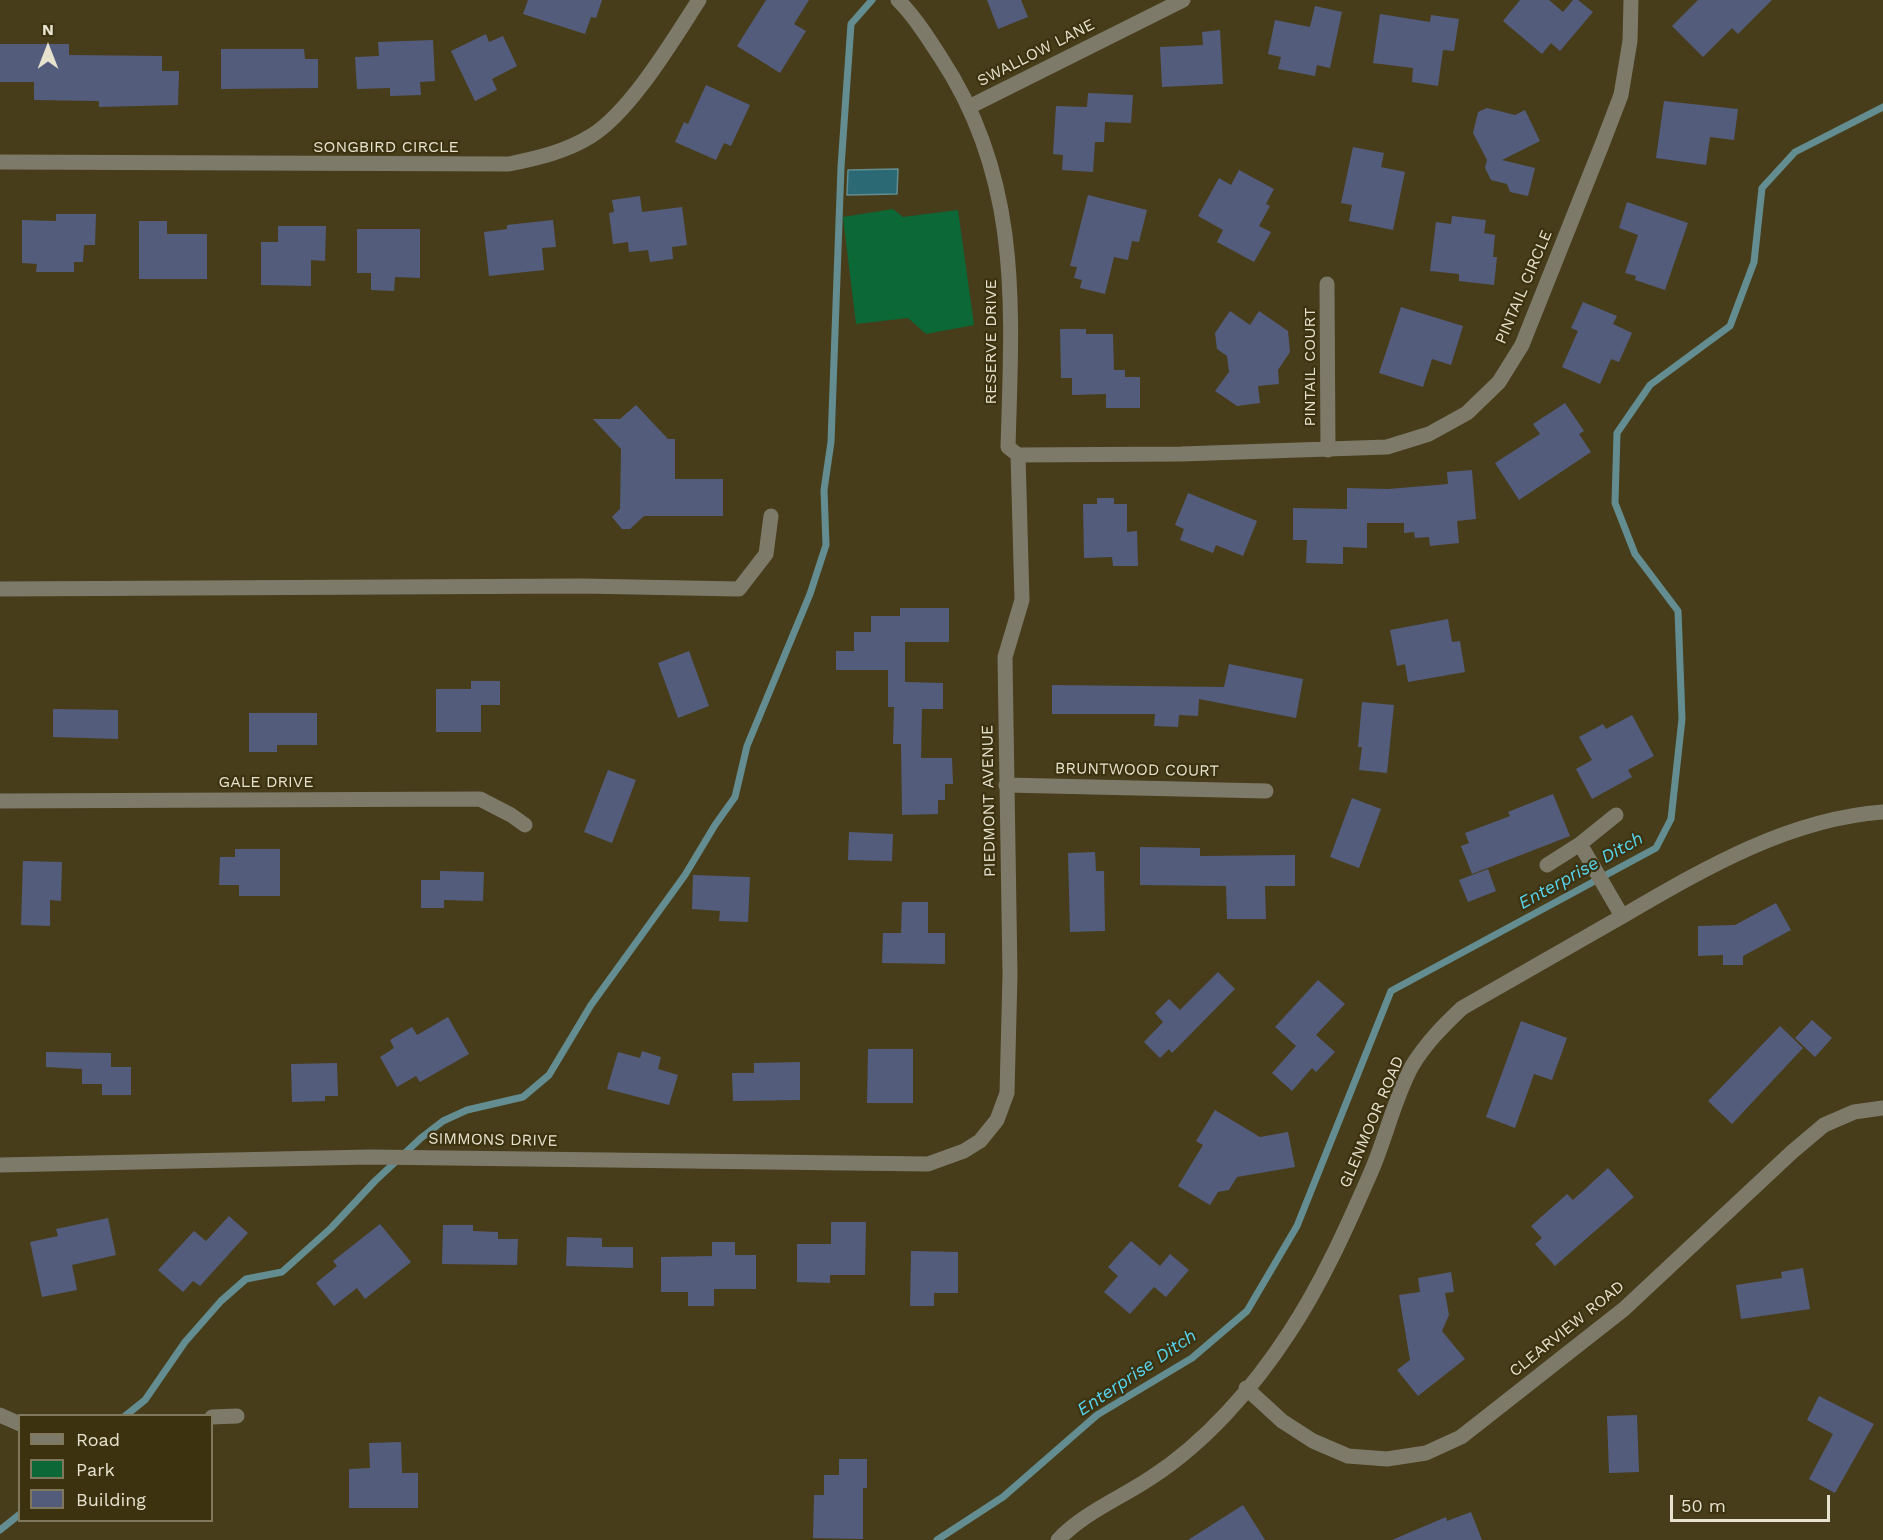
<!DOCTYPE html>
<style>
body{margin:0}
#map{position:relative;width:1883px;height:1540px;overflow:hidden;background:#473d1b;font-family:"Work Sans",sans-serif}
canvas{display:block}
.legend{position:absolute;left:18px;top:1414px;width:195px;height:108px;box-sizing:border-box;background:#3c3210;border:2px solid #80785c;margin:0;padding:8px 10px;list-style:none;font-size:18px;color:#e7e2ce}
.legend li{display:flex;align-items:center;gap:12px;height:30px}
.legend b{width:30px;border:2px solid #80785c}
.north{position:absolute;left:18px;top:18px;width:60px;height:60px;-webkit-text-stroke:4px #3c3210;paint-order:stroke;rotate:0deg;font-size:16px;font-weight:700;line-height:24px;text-align:center;color:#e7e2ce}
.north::after{content:'';display:block;margin:auto;width:21px;height:27px;background:#e7e2ce;clip-path:polygon(50% 0,100% 100%,50% 72%,0 100%)}
.scale{position:absolute;left:1670px;top:1495px;width:160px;height:27px;box-sizing:border-box;border:3px solid #e7e2ce;border-top:0;padding-left:8px;font-size:18px;line-height:21px;white-space:nowrap;color:#e7e2ce;-webkit-text-stroke:4px #3c3210;paint-order:stroke}
</style>
<div id="map">
<canvas width="1883" height="1540"></canvas>
<ul class="legend">
<li><b style="height:8px;background:#7e7a6a"></b>Road</li>
<li><b style="height:16px;background:#0c6837"></b>Park</li>
<li><b style="height:16px;background:#545c7c"></b>Building</li>
</ul>
<div class="north">N</div>
<div class="scale">50 m</div>
</div>
<script>
const c = document.querySelector('canvas').getContext('2d');
c.lineJoin = 'round';
function paint(path, color) {
  c.fillStyle = color;
  c.fill(path, 'evenodd');
}
function stroke(path, color, width, dash) {
  c.strokeStyle = color;
  c.lineWidth = width;
  c.lineCap = dash ? 'butt' : 'round';
  c.setLineDash(dash || []);
  c.stroke(path);
}
function label(font, color, halo, rows, align = 'center') {
  c.font = font + ' "Work Sans",sans-serif';
  c.lineWidth = 4.5;
  c.setLineDash([]);
  c.textBaseline = 'middle';
  c.strokeStyle = halo;
  c.fillStyle = color;
  for (const [text, x, y, turn = 0] of rows) {
    c.save();
    c.translate(x, y);
    c.rotate((+turn || 0) * Math.PI / 180);
    c.textAlign = isNaN(turn) ? turn : align;
    if (halo) c.strokeText(text, 0, 0);
    c.fillText(text, 0, 0);
    c.restore();
  }
}
paint(new Path2D(`
 M 893,209 L 903,217 L 958,210 L 974,325 L 926,334 L 908,318 L 856,324 L 843,217 Z`), '#0c6837');
const water = new Path2D(`
 M 898,169 L 897,194 L 847,195 L 848,170 Z`);
paint(water, '#2b6975');
stroke(water, '#638d90', 1.5);
stroke(new Path2D(`
 M 125,1416 L 145,1400 L 185,1342 L 221,1301 L 246,1279 L 282,1272 L 331,1228 L 375,1181 L 421,1138 L 443,1121 L 467,1110 L 523,1097 L 549,1075 L 591,1005 L 685,875 L 715,825 L 735,797 L 747,746 L 810,594 L 826,545 L 824,490 L 831,442 L 841,167 L 851,24 L 872,0
 M 0,1530 L 20,1514
 M 937,1540 L 1003,1497 L 1097,1415 L 1192,1358 L 1247,1311 L 1297,1226 L 1391,991 L 1656,848 L 1671,819 L 1682,719 L 1678,611 L 1635,554 L 1615,503 L 1617,433 L 1650,385 L 1730,326 L 1754,262 L 1762,188 L 1795,152 L 1883,107`), '#638d90', 7);
paint(new Path2D(`
 M 528,0 L 602,0 L 596,18 L 591,17 L 585,34 L 523,14 Z
 M 766,0 L 809,0 L 794,24 L 806,31 L 780,73 L 737,46 Z
 M 987,0 L 1021,0 L 1028,17 L 998,29 Z
 M 1520,0 L 1549,0 L 1563,12 L 1573,0 L 1578,0 L 1593,12 L 1560,51 L 1551,43 L 1542,54 L 1503,21 Z
 M 1698,0 L 1772,0 L 1738,34 L 1732,28 L 1703,57 L 1672,26 Z
 M 1315,6 L 1342,12 L 1330,68 L 1317,65 L 1315,76 L 1278,69 L 1281,57 L 1268,54 L 1275,20 L 1310,27 Z
 M 1380,14 L 1430,22 L 1431,15 L 1459,19 L 1454,51 L 1443,50 L 1438,86 L 1412,82 L 1413,68 L 1373,63 Z
 M 1220,30 L 1223,84 L 1162,87 L 1160,47 L 1203,45 L 1202,32 Z
 M 486,34 L 489,42 L 503,36 L 517,66 L 492,79 L 497,90 L 475,101 L 451,51 Z
 M 433,40 L 435,81 L 420,82 L 421,95 L 390,96 L 390,88 L 357,89 L 355,57 L 379,56 L 378,42 Z
 M 0,44 L 69,44 L 69,55 L 162,56 L 162,71 L 179,71 L 178,105 L 99,107 L 99,101 L 34,100 L 34,82 L 0,82 Z
 M 221,49 L 304,49 L 305,59 L 318,59 L 318,88 L 221,89 Z
 M 706,85 L 750,105 L 731,146 L 724,143 L 716,160 L 675,142 L 684,122 L 688,124 Z
 M 1088,93 L 1133,95 L 1131,123 L 1105,122 L 1104,142 L 1095,142 L 1093,172 L 1062,170 L 1063,155 L 1053,154 L 1056,106 L 1087,107 Z
 M 1664,101 L 1738,109 L 1734,140 L 1710,137 L 1706,165 L 1656,158 Z
 M 1487,108 L 1515,115 L 1525,110 L 1540,141 L 1502,160 L 1535,168 L 1528,196 L 1510,192 L 1507,184 L 1491,180 L 1485,168 L 1487,160 L 1473,133 L 1478,112 Z
 M 1353,147 L 1384,153 L 1381,167 L 1405,172 L 1393,230 L 1349,221 L 1352,205 L 1341,203 Z
 M 1239,170 L 1274,189 L 1266,204 L 1270,206 L 1259,226 L 1271,232 L 1254,262 L 1217,242 L 1223,230 L 1198,216 L 1219,178 L 1231,185 Z
 M 1088,195 L 1147,210 L 1139,242 L 1132,241 L 1128,260 L 1114,257 L 1105,294 L 1080,288 L 1082,280 L 1074,278 L 1077,267 L 1070,266 Z
 M 640,196 L 642,212 L 682,207 L 687,245 L 672,247 L 673,259 L 650,262 L 648,250 L 629,252 L 628,242 L 613,244 L 609,213 L 614,212 L 612,200 Z
 M 1627,202 L 1688,223 L 1665,290 L 1635,280 L 1636,276 L 1625,273 L 1638,235 L 1619,228 Z
 M 56,214 L 96,214 L 95,245 L 84,245 L 83,262 L 74,262 L 74,272 L 36,272 L 37,264 L 22,263 L 22,220 L 56,221 Z
 M 1452,216 L 1486,220 L 1484,233 L 1495,235 L 1493,257 L 1497,257 L 1494,285 L 1459,281 L 1459,274 L 1430,271 L 1436,222 L 1451,224 Z
 M 553,220 L 556,247 L 542,248 L 544,270 L 489,276 L 484,232 L 507,229 L 507,225 Z
 M 139,221 L 167,221 L 167,234 L 207,234 L 207,279 L 139,279 Z
 M 278,226 L 326,226 L 325,261 L 311,260 L 311,286 L 261,285 L 261,242 L 278,242 Z
 M 357,229 L 420,229 L 420,278 L 395,277 L 394,291 L 371,290 L 371,273 L 357,273 Z
 M 1583,302 L 1617,316 L 1613,324 L 1632,333 L 1619,362 L 1611,359 L 1600,384 L 1562,367 L 1578,331 L 1571,328 Z
 M 1401,307 L 1463,326 L 1451,365 L 1432,359 L 1423,387 L 1379,373 Z
 M 1230,311 L 1250,325 L 1259,311 L 1288,331 L 1290,352 L 1278,370 L 1279,384 L 1258,386 L 1260,403 L 1237,406 L 1215,391 L 1229,372 L 1227,356 L 1217,349 L 1215,333 Z
 M 1060,329 L 1086,329 L 1086,334 L 1113,334 L 1114,370 L 1125,370 L 1125,377 L 1140,377 L 1140,408 L 1106,408 L 1106,394 L 1072,395 L 1072,378 L 1061,378 Z
 M 1565,403 L 1584,431 L 1579,434 L 1591,452 L 1519,500 L 1495,463 L 1540,434 L 1533,424 Z
 M 636,405 L 668,439 L 675,439 L 675,479 L 723,479 L 723,516 L 644,516 L 630,529 L 622,529 L 612,517 L 620,509 L 621,449 L 593,419 L 620,419 Z
 M 1472,470 L 1476,519 L 1457,521 L 1459,543 L 1430,546 L 1429,537 L 1415,538 L 1414,532 L 1404,533 L 1404,523 L 1367,523 L 1367,548 L 1343,547 L 1343,564 L 1306,563 L 1307,540 L 1293,540 L 1293,508 L 1347,509 L 1347,488 L 1388,489 L 1448,484 L 1447,472 Z
 M 1188,493 L 1257,521 L 1243,556 L 1216,545 L 1213,553 L 1180,540 L 1184,529 L 1175,525 Z
 M 1097,498 L 1114,498 L 1114,504 L 1127,504 L 1127,532 L 1137,531 L 1138,566 L 1113,566 L 1112,557 L 1084,558 L 1083,504 L 1097,504 Z
 M 900,608 L 949,608 L 949,642 L 905,642 L 905,682 L 943,683 L 943,709 L 922,709 L 921,758 L 952,758 L 953,784 L 945,784 L 945,800 L 938,800 L 938,814 L 902,815 L 901,744 L 893,744 L 894,707 L 888,707 L 888,670 L 836,670 L 836,651 L 854,651 L 854,632 L 871,632 L 871,616 L 900,616 Z
 M 1448,619 L 1452,642 L 1460,641 L 1465,672 L 1408,682 L 1405,664 L 1397,666 L 1390,630 Z
 M 689,651 L 709,706 L 678,718 L 658,663 Z
 M 1229,664 L 1303,679 L 1296,718 L 1199,699 L 1198,716 L 1179,715 L 1178,727 L 1154,726 L 1155,714 L 1052,714 L 1052,685 L 1224,687 Z
 M 471,681 L 500,681 L 500,705 L 481,705 L 481,732 L 436,732 L 436,689 L 471,689 Z
 M 1362,702 L 1394,705 L 1387,773 L 1359,770 L 1362,747 L 1358,747 Z
 M 53,709 L 118,710 L 118,739 L 53,737 Z
 M 249,713 L 317,713 L 317,745 L 277,745 L 277,752 L 249,752 Z
 M 1632,715 L 1654,756 L 1628,770 L 1632,777 L 1592,799 L 1576,769 L 1592,760 L 1579,737 L 1603,724 L 1606,729 Z
 M 608,770 L 636,780 L 612,843 L 584,832 Z
 M 1553,794 L 1570,836 L 1472,874 L 1461,846 L 1469,843 L 1465,833 L 1510,816 L 1508,812 Z
 M 1352,798 L 1381,809 L 1359,868 L 1330,857 Z
 M 849,832 L 893,834 L 892,861 L 848,860 Z
 M 1140,847 L 1200,848 L 1200,856 L 1295,855 L 1295,886 L 1265,886 L 1266,919 L 1227,919 L 1226,886 L 1140,885 Z
 M 235,849 L 280,849 L 280,896 L 239,896 L 239,885 L 219,885 L 220,857 L 235,857 Z
 M 1095,852 L 1096,871 L 1104,871 L 1105,931 L 1070,932 L 1068,853 Z
 M 23,861 L 62,862 L 61,901 L 50,900 L 50,926 L 21,925 Z
 M 1488,869 L 1496,891 L 1468,902 L 1459,880 Z
 M 440,871 L 484,872 L 483,901 L 444,900 L 444,908 L 421,908 L 421,880 L 440,880 Z
 M 693,875 L 750,877 L 748,922 L 719,921 L 720,911 L 692,909 Z
 M 902,902 L 928,902 L 928,933 L 945,933 L 945,964 L 882,963 L 883,933 L 901,933 Z
 M 1776,903 L 1791,930 L 1743,956 L 1743,965 L 1723,965 L 1723,955 L 1698,956 L 1698,926 L 1735,925 Z
 M 1218,972 L 1235,989 L 1172,1053 L 1169,1049 L 1160,1058 L 1144,1042 L 1163,1022 L 1155,1013 L 1169,999 L 1180,1010 Z
 M 1318,980 L 1345,1004 L 1316,1035 L 1335,1052 L 1316,1072 L 1312,1068 L 1292,1091 L 1272,1073 L 1296,1046 L 1275,1027 Z
 M 448,1017 L 469,1054 L 420,1082 L 416,1076 L 397,1087 L 380,1057 L 394,1048 L 390,1040 L 412,1027 L 417,1035 Z
 M 1812,1020 L 1832,1038 L 1815,1057 L 1795,1038 Z
 M 1521,1021 L 1567,1038 L 1552,1080 L 1534,1074 L 1515,1128 L 1486,1117 Z
 M 1780,1026 L 1803,1048 L 1732,1124 L 1708,1101 Z
 M 868,1049 L 913,1049 L 913,1103 L 867,1103 Z
 M 642,1051 L 661,1057 L 658,1069 L 678,1075 L 669,1105 L 607,1089 L 618,1052 L 640,1058 Z
 M 46,1052 L 111,1053 L 111,1067 L 131,1067 L 131,1095 L 102,1095 L 102,1084 L 82,1084 L 82,1069 L 46,1067 Z
 M 800,1062 L 800,1100 L 733,1101 L 732,1073 L 754,1073 L 754,1063 Z
 M 337,1063 L 338,1096 L 325,1096 L 325,1101 L 292,1102 L 291,1064 Z
 M 1215,1110 L 1260,1137 L 1288,1132 L 1295,1167 L 1237,1177 L 1229,1190 L 1218,1192 L 1210,1205 L 1178,1186 L 1203,1145 L 1196,1141 Z
 M 1608,1168 L 1634,1197 L 1555,1266 L 1535,1244 L 1542,1238 L 1531,1226 L 1567,1194 L 1573,1200 Z
 M 229,1216 L 248,1233 L 200,1286 L 193,1281 L 183,1292 L 158,1270 L 194,1231 L 206,1241 Z
 M 108,1218 L 116,1255 L 72,1265 L 77,1290 L 42,1297 L 30,1242 L 58,1236 L 56,1229 Z
 M 831,1222 L 866,1222 L 865,1275 L 830,1275 L 830,1283 L 797,1282 L 797,1244 L 831,1244 Z
 M 380,1224 L 411,1262 L 365,1299 L 357,1288 L 334,1306 L 316,1283 L 337,1266 L 333,1261 Z
 M 443,1225 L 473,1225 L 473,1231 L 498,1232 L 498,1239 L 518,1239 L 517,1265 L 442,1264 Z
 M 567,1237 L 602,1238 L 602,1247 L 633,1247 L 633,1268 L 566,1266 Z
 M 1131,1241 L 1160,1266 L 1170,1254 L 1189,1270 L 1166,1297 L 1154,1287 L 1130,1314 L 1104,1292 L 1118,1276 L 1108,1267 Z
 M 712,1242 L 735,1242 L 735,1255 L 756,1255 L 756,1289 L 714,1289 L 714,1306 L 688,1306 L 688,1292 L 661,1292 L 661,1257 L 712,1256 Z
 M 911,1251 L 958,1252 L 958,1293 L 934,1293 L 934,1306 L 910,1306 Z
 M 1803,1268 L 1810,1309 L 1741,1319 L 1736,1285 L 1782,1278 L 1781,1272 Z
 M 1451,1272 L 1454,1292 L 1445,1293 L 1449,1315 L 1442,1331 L 1465,1359 L 1418,1396 L 1397,1370 L 1410,1360 L 1399,1295 L 1420,1292 L 1418,1278 Z
 M 1819,1396 L 1874,1424 L 1835,1493 L 1809,1479 L 1833,1434 L 1807,1420 Z
 M 1637,1415 L 1639,1472 L 1609,1473 L 1607,1416 Z
 M 401,1442 L 402,1473 L 418,1473 L 418,1508 L 349,1508 L 349,1469 L 370,1468 L 369,1443 Z
 M 839,1459 L 867,1459 L 867,1488 L 863,1488 L 863,1539 L 813,1538 L 814,1495 L 824,1495 L 824,1475 L 839,1475 Z
 M 1243,1505 L 1265,1540 L 1188,1540 Z
 M 1471,1512 L 1482,1540 L 1392,1540 L 1446,1517 L 1447,1521 Z`), '#545c7c');
stroke(new Path2D(`
 M 898,0 C 915,17 928,38 941,58 C 1022,181 1012,308 1008,447 L 1018,455
 M 969,107 L 1183,0
 M 0,162 L 509,164 C 538,158 565,152 591,136 C 631,111 673,40 699,0
 M 1327,284 L 1328,450
 M 1018,455 L 1181,454 L 1387,447 L 1429,434 L 1467,413 L 1499,382 L 1522,345 L 1603,142 L 1621,95 L 1630,41 L 1631,0
 M 0,589 L 582,586 L 739,589 L 766,554 L 771,516
 M 1006,785 L 1266,791
 M 0,801 L 480,799 L 511,815 L 525,825
 M 1580,844 L 1616,815
 M 1547,865 L 1580,844 L 1622,916
 M 0,1165 L 369,1157 L 928,1164 L 964,1151 L 980,1141 L 997,1120 L 1007,1093 L 1010,975 L 1005,657 L 1022,600 L 1018,455
 M 1246,1388 L 1282,1421 L 1313,1441 L 1348,1456 L 1387,1459 L 1426,1453 L 1461,1437 L 1624,1309 L 1792,1152 L 1824,1125 L 1854,1112 L 1883,1108
 M 0,1415 L 20,1424
 M 212,1417 L 237,1416
 M 1058,1540 C 1083,1513 1121,1498 1152,1477 C 1206,1442 1254,1387 1289,1333 C 1322,1283 1347,1227 1371,1172 C 1386,1138 1394,1099 1412,1066 C 1426,1043 1443,1026 1462,1008 C 1515,978 1568,947 1621,917 C 1702,870 1787,819 1883,812`), '#7e7a6a', 15);
label('16px', '#e7e2ce', '#3c3210', [
 ["SWALLOW LANE",1036,53,-27],
 ["SONGBIRD CIRCLE",386,147],
 ["PINTAIL CIRCLE",1524,287,-67],
 ["RESERVE DRIVE",991,342,-90],
 ["PINTAIL COURT",1310,367,-90],
 ["BRUNTWOOD COURT",1137,770,1],
 ["GALE DRIVE",266,782],
 ["PIEDMONT AVENUE",989,801,-91],
 ["GLENMOOR ROAD",1372,1122,-67],
 ["SIMMONS DRIVE",493,1140,1],
 ["CLEARVIEW ROAD",1567,1329,-39]
]);
label('italic 18px', '#56d6f0', '#3c3210', [
 ["Enterprise Ditch",1581,871,-29],
 ["Enterprise Ditch",1137,1373,-34]
]);
</script>
